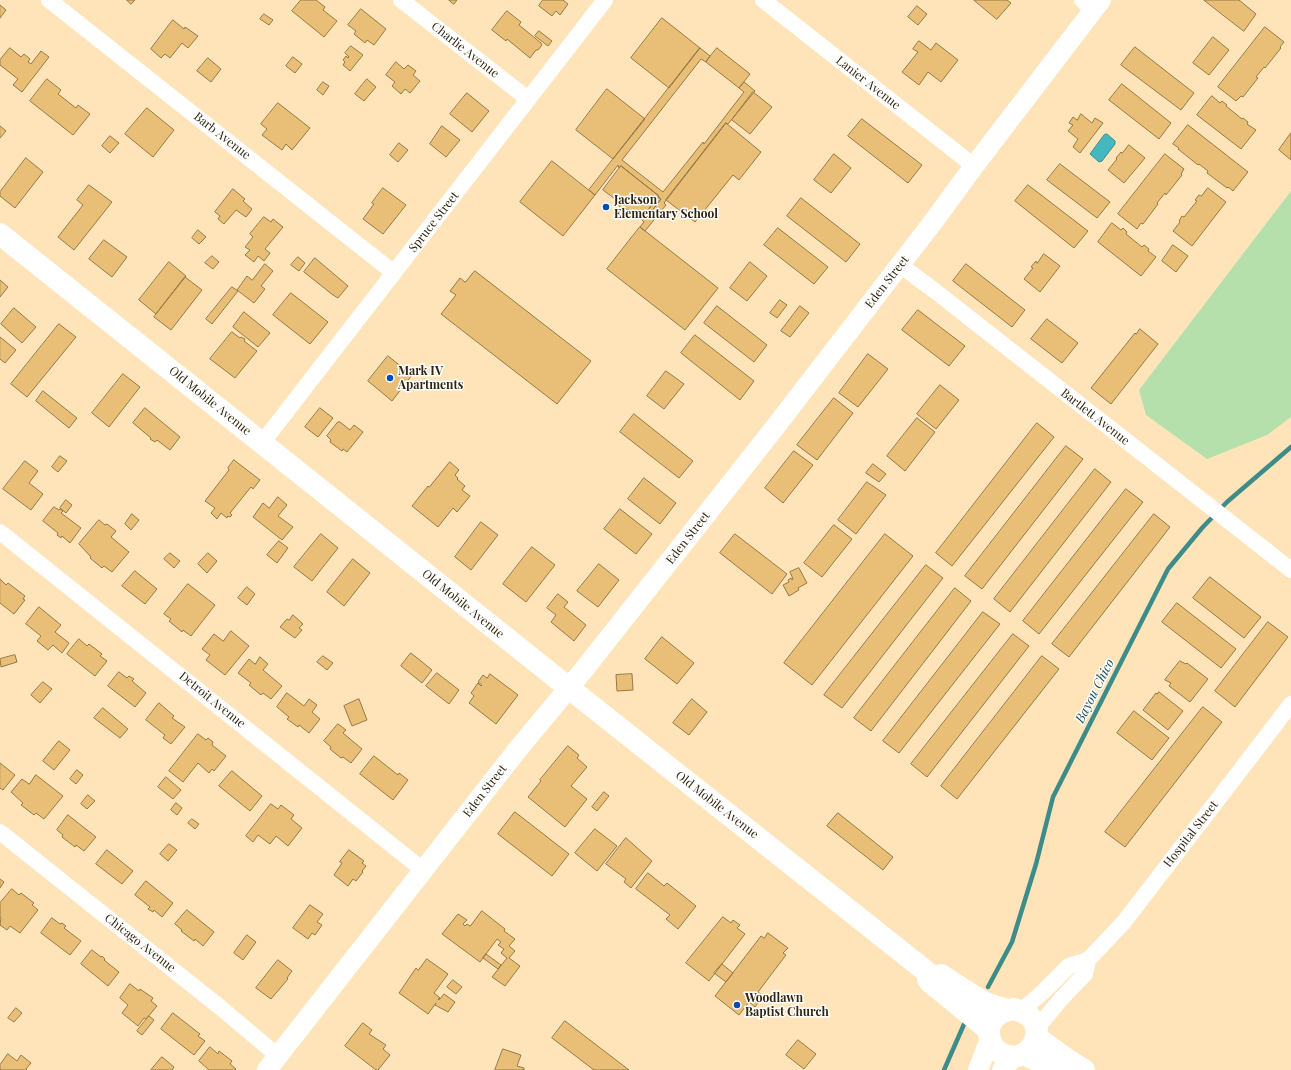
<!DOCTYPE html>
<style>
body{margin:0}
canvas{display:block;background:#fee4b8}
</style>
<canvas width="1291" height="1070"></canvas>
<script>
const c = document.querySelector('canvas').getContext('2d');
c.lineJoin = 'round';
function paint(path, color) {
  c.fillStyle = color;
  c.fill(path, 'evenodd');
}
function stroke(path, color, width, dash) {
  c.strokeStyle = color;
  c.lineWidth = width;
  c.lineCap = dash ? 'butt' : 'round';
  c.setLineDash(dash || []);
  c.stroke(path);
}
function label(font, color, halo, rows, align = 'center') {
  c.font = font + ' "Playfair Display",serif';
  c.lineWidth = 3;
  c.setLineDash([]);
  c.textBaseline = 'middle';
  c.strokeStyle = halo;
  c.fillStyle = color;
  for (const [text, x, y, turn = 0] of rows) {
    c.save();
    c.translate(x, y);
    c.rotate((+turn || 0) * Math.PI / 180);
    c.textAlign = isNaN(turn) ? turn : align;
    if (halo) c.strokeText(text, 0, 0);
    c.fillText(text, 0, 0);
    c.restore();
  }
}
paint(new Path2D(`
 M 1291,191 L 1291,417 L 1267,435 L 1207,459 L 1146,415 L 1139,390 Z`), '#b5e0ac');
const water = new Path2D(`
 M 1107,134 L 1115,141 L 1115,144 L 1102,161 L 1099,162 L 1090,154 L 1104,135 Z`);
paint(water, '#43b8be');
stroke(water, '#3e8c8a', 1);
stroke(new Path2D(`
 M 988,987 L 1012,942 L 1036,864 L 1053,797 L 1168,569 L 1202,528 L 1227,502 L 1291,447
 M 944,1070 L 965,1022`), '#3e8c8a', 4.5);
const building = new Path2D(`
 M 127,0 L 135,0 L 131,4 Z
 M 301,0 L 316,0 L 325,7 L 323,10 L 337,21 L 324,37 L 292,11 Z
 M 449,0 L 457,0 L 454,4 Z
 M 543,0 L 563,0 L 568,4 L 560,15 L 556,11 L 552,16 L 539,6 Z
 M 974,0 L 1007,0 L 1011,3 L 997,19 Z
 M 1204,0 L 1239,0 L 1256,14 L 1244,31 Z
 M 0,5 L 6,10 L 0,18 Z
 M 917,6 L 927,14 L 918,25 L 908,17 Z
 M 361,9 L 386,29 L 374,45 L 367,40 L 365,43 L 354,34 L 356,31 L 348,25 Z
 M 507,11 L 521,22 L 519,25 L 541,43 L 542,45 L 538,50 L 536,50 L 530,58 L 507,39 L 506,41 L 492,30 Z
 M 264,14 L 273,20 L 269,25 L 260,19 Z
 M 662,18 L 700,48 L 669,88 L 631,58 Z
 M 173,20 L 184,29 L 185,27 L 198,36 L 188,48 L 182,43 L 170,58 L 165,54 L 161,58 L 151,49 Z
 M 1265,27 L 1284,42 L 1280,47 L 1281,48 L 1265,68 L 1264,67 L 1256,77 L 1258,78 L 1243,97 L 1241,96 L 1236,101 L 1218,87 Z
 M 539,31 L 552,41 L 548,46 L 535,36 Z
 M 1213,37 L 1229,50 L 1209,75 L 1193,63 Z
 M 919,41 L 931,50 L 936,43 L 958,60 L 941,82 L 928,72 L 919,85 L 902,72 L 918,52 L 913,49 Z
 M 351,46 L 363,55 L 350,71 L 343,65 L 345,62 L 343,60 L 346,56 L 348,58 L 349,57 L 345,53 Z
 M 1135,47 L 1194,93 L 1181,110 L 1121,65 Z
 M 10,48 L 21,57 L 24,54 L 30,59 L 28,62 L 31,64 L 41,51 L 49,57 L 22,92 L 13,85 L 18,79 L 0,65 L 0,60 Z
 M 700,48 L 710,56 L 706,62 L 701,59 L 622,160 L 663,192 L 703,142 L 704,144 L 744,92 L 739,88 L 744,82 L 755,91 L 728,124 L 726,123 L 664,203 L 666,205 L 645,231 L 640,227 L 644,222 L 641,219 L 645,215 L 647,217 L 661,199 L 658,197 L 659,196 L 621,166 L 619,168 L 618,165 L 595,195 L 589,190 Z
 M 717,48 L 750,74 L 739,88 L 706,62 Z
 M 293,57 L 302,64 L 295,73 L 286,66 Z
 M 208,58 L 221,69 L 211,82 L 197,71 Z
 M 396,62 L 404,69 L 408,65 L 416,71 L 413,75 L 420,81 L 410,93 L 405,89 L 401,94 L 392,86 L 395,82 L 386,75 Z
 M 47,79 L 61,90 L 58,94 L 76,108 L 78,105 L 90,114 L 73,135 L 30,101 Z
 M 367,79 L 376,87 L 364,101 L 355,94 Z
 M 323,82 L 329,86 L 323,95 L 317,90 Z
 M 1122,84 L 1171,123 L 1159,139 L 1109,100 Z
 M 607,89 L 645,119 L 613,159 L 576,130 Z
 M 753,92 L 772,107 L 750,134 L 732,120 Z
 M 467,93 L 489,111 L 472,132 L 450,114 Z
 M 1212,96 L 1220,103 L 1222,101 L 1227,105 L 1226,106 L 1242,119 L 1243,118 L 1248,122 L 1247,124 L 1256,130 L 1241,149 L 1197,115 Z
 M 278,103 L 310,128 L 292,150 L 286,144 L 282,150 L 262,135 L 267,129 L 261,124 Z
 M 147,108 L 174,130 L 153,157 L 125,134 Z
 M 1081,114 L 1092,123 L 1095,118 L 1103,123 L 1080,153 L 1073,147 L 1078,139 L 1068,131 L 1073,125 L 1069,123 L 1073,117 L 1077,120 Z
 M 862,119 L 922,165 L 908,183 L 848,136 Z
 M 726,123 L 761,152 L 739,180 L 733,175 L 695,222 L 666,200 Z
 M 1188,125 L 1248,172 L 1233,191 L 1228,187 L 1227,188 L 1207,173 L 1208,171 L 1199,164 L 1198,165 L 1178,149 L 1179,148 L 1173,144 Z
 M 0,126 L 6,131 L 0,138 Z
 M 442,126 L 460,140 L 446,157 L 430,144 Z
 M 1291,133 L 1291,160 L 1279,150 Z
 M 110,136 L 119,143 L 110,153 L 102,146 Z
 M 399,143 L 408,150 L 398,162 L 390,155 Z
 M 1129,145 L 1145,158 L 1124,183 L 1108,170 L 1117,159 L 1116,158 L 1121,152 L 1122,153 Z
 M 834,154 L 851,168 L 831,193 L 814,180 Z
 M 1165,154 L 1184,169 L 1181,174 L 1182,175 L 1166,195 L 1165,193 L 1157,203 L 1158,204 L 1143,224 L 1141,223 L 1137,229 L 1118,214 Z
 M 26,158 L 43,172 L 15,208 L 0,196 L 0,192 Z
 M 552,161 L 595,195 L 563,236 L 520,202 Z
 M 1060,164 L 1110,202 L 1097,218 L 1047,180 Z
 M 621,166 L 659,196 L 641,219 L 629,210 L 620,207 L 615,199 L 603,190 Z
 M 89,185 L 112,202 L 74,250 L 58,237 L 83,205 L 77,200 Z
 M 1028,185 L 1088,231 L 1074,248 L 1015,201 Z
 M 383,188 L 406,205 L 383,234 L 363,219 L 374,204 L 372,203 Z
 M 1208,188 L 1226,202 L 1192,246 L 1173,231 L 1180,222 L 1179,221 L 1182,216 L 1184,217 L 1197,201 L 1195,200 L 1199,195 L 1201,196 Z
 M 233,189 L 245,199 L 243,201 L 252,209 L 246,217 L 236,210 L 224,224 L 218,219 L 220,216 L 215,212 Z
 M 658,197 L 661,199 L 647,217 L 645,215 Z
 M 801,198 L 860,244 L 846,262 L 787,216 Z
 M 264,217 L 271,222 L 273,219 L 283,227 L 265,249 L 270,253 L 264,261 L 258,256 L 254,262 L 245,255 L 250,250 L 245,247 L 253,237 L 250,234 Z
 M 1112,223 L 1121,230 L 1123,228 L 1127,232 L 1126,234 L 1142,247 L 1144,245 L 1149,249 L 1148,251 L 1156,257 L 1141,276 L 1098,242 Z
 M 640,227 L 718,288 L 685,330 L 607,269 Z
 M 778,228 L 828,267 L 814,284 L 764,245 Z
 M 198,230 L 206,237 L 199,244 L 192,238 Z
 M 104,240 L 127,257 L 112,277 L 89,259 Z
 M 1173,245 L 1188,256 L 1176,272 L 1162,261 Z
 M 1044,254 L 1060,266 L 1040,292 L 1024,279 L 1033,268 L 1031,267 L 1036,261 L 1037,263 Z
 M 212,256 L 219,262 L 213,269 L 205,263 Z
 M 298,257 L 305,263 L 299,271 L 291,265 Z
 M 315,258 L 348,286 L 338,298 L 333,295 L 304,272 Z
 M 169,262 L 186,276 L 156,314 L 139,300 Z
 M 750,262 L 767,276 L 747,301 L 730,288 Z
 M 265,264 L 273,271 L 261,286 L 265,289 L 254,303 L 237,290 L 247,276 L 252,280 Z
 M 966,264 L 1025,310 L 1012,327 L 953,281 Z
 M 475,271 L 591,361 L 557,404 L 441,314 L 456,295 L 450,291 L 460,278 L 465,282 Z
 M 185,277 L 202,290 L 171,330 L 154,317 Z
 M 0,280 L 8,287 L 0,297 Z
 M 232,287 L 238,291 L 212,324 L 206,319 Z
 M 291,293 L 328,322 L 310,344 L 273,315 Z
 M 780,300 L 787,305 L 777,318 L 770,313 Z
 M 717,306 L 767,345 L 754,362 L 704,323 Z
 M 800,306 L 809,313 L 790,337 L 781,331 Z
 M 14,308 L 36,327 L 22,343 L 1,324 Z
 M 918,310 L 965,346 L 949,366 L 902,330 Z
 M 244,312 L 270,333 L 258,347 L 233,327 Z
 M 1047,319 L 1078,343 L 1062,363 L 1031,339 Z
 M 59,324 L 76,337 L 27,397 L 11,384 Z
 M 1140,329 L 1158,344 L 1111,404 L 1091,388 L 1135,333 L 1136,334 Z
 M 232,332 L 240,338 L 241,337 L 245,339 L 244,341 L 257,351 L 235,378 L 210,359 Z
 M 695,335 L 754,381 L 740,400 L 681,353 Z
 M 0,337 L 16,350 L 5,363 L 0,359 Z
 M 868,354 L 888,369 L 858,407 L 839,393 Z
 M 388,356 L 412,375 L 392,401 L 368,381 Z
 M 666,371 L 684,384 L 664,409 L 647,396 Z
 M 123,374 L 140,387 L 109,427 L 92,413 Z
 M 940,385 L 959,400 L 936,429 L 917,414 Z
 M 43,391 L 77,418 L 69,428 L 36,401 Z
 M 834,398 L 853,413 L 817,460 L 797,445 Z
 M 145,408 L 180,437 L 170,450 L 157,440 L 155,442 L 150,439 L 151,438 L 133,423 Z
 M 320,408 L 333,418 L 318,437 L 305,427 Z
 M 634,414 L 693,461 L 679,478 L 620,432 Z
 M 917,418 L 935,432 L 905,471 L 887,456 Z
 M 338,422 L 340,422 L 350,430 L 354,425 L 363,432 L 347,452 L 343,449 L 342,451 L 330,442 L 331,440 L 327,436 Z
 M 1037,423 L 1054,437 L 952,566 L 936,553 Z
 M 1066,446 L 1083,459 L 982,589 L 965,576 Z
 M 794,451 L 813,465 L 783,503 L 765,488 Z
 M 60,456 L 67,461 L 58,472 L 52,467 Z
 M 234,460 L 260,480 L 253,489 L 251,487 L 230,513 L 232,515 L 230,517 L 228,516 L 227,518 L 221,513 L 217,519 L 211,513 L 215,508 L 205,501 L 229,470 L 228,468 Z
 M 25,461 L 38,471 L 29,483 L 43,494 L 31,510 L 3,489 Z
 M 450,462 L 459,470 L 455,475 L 458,478 L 457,479 L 465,486 L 462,490 L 470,496 L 457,512 L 453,508 L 438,527 L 412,506 L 428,486 L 429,487 Z
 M 873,464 L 886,474 L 879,482 L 866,473 Z
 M 1095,469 L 1111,482 L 1010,612 L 994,599 Z
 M 644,478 L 676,503 L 660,524 L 628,499 Z
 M 867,482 L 886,495 L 856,534 L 838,520 Z
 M 1126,489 L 1143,502 L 1039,634 L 1023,621 Z
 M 278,497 L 287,505 L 278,516 L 293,527 L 282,540 L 253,517 L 263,503 L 269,508 Z
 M 66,500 L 72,505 L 66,513 L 60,508 Z
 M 54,507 L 59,510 L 60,509 L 63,511 L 61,513 L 81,528 L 70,543 L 62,536 L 61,538 L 57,535 L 58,533 L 43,521 Z
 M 620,509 L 652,534 L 636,554 L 604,529 Z
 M 132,514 L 139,520 L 131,530 L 125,524 Z
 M 1154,514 L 1170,527 L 1069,657 L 1052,644 Z
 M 99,520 L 105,525 L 107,524 L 116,531 L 111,537 L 129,552 L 112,572 L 104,566 L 102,568 L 90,558 L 91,557 L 79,544 Z
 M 481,522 L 498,535 L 471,570 L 455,557 Z
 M 834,525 L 852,539 L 822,577 L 804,563 Z
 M 321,534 L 338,548 L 312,581 L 294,567 Z
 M 735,534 L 787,574 L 772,594 L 720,553 Z
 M 885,534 L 913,556 L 812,685 L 784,663 Z
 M 279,541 L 288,548 L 277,563 L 267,555 Z
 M 532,547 L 555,565 L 526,602 L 503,584 Z
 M 170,553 L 180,561 L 174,568 L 164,559 Z
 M 208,553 L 217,561 L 207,573 L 198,564 Z
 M 353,559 L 370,573 L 344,606 L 327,592 Z
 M 599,564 L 619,580 L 598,607 L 577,591 Z
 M 926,565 L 943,578 L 842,708 L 824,695 Z
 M 799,568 L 807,583 L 798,588 L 799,590 L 789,596 L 783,585 L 789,582 L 788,580 L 791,578 L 792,580 L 793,579 L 790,572 Z
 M 135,571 L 157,589 L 145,604 L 122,586 Z
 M 1210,577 L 1261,617 L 1244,638 L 1193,598 Z
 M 0,579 L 6,585 L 8,583 L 25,596 L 23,599 L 25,600 L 14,614 L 0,603 Z
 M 188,584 L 215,605 L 191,636 L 183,630 L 182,632 L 169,621 L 171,619 L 164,614 Z
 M 247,587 L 255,594 L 247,605 L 238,598 Z
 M 955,588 L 971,601 L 871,731 L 854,718 Z
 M 558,594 L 568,602 L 564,607 L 586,625 L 574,641 L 551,622 L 556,615 L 547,608 Z
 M 1177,603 L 1236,649 L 1221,668 L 1162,622 Z
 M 39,607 L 61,625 L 55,632 L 69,643 L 62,653 L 53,645 L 48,650 L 37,641 L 41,636 L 26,624 Z
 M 983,612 L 1000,624 L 899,753 L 883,741 Z
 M 293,615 L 303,624 L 299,628 L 302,630 L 295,638 L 280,627 L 287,619 L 289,620 Z
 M 1268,622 L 1288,637 L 1235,707 L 1215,691 Z
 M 231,631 L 249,646 L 225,675 L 206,660 L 210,655 L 202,649 L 214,634 L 223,641 Z
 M 1013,634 L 1029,646 L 927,777 L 911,764 Z
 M 662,637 L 694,663 L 677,684 L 645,659 Z
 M 79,639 L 87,646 L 89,644 L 102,654 L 100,656 L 107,661 L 95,676 L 67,654 Z
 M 411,653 L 432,670 L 422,683 L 401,666 Z
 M 15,655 L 17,662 L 1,667 L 0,659 Z
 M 323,656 L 333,663 L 327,670 L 317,662 Z
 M 1042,656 L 1059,669 L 957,799 L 941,786 Z
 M 260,657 L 268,664 L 263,670 L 282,686 L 271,699 L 263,693 L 261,695 L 249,685 L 251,683 L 238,673 L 249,659 L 255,664 Z
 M 1180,661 L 1186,664 L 1187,663 L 1208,679 L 1190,702 L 1169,686 L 1171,683 L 1165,680 Z
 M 119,672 L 127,678 L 129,676 L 134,679 L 132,681 L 146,693 L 135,707 L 108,686 Z
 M 437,673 L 459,690 L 449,704 L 426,686 Z
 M 490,674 L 518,695 L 496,724 L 469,703 L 474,696 L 471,693 L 478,683 L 481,686 L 482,685 L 478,682 L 483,675 L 487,678 Z
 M 632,674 L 633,690 L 617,691 L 616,675 Z
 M 43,682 L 52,689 L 40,703 L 31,695 Z
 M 1159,692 L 1183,711 L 1168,730 L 1143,710 L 1156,693 L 1157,694 Z
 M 287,693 L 304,706 L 309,699 L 317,705 L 312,712 L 320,719 L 309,733 L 299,725 L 298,727 L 287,719 L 289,717 L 277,707 Z
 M 359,699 L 367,720 L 352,726 L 344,706 Z
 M 692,699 L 707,712 L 689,735 L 673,723 Z
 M 159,703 L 174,716 L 172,718 L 185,727 L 171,744 L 163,738 L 165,735 L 146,720 Z
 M 1203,707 L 1222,722 L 1125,847 L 1105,832 Z
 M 103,708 L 128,729 L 120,738 L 94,718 Z
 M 1134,711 L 1169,738 L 1152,760 L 1117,733 Z
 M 338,724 L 346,730 L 343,733 L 362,749 L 351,763 L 343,757 L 341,758 L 330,749 L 331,747 L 324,741 Z
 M 198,734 L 206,740 L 208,738 L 213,742 L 212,745 L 226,756 L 214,771 L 212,769 L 209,773 L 198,763 L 183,782 L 169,771 Z
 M 59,741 L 70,750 L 54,770 L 43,761 Z
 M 568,746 L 579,755 L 577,758 L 587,767 L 571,786 L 587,799 L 565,827 L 528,797 L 541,781 L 540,780 Z
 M 374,756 L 398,775 L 399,773 L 408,780 L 393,800 L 360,774 Z
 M 0,763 L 15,775 L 3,790 L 0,788 Z
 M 77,770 L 83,775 L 76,784 L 70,779 Z
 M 232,771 L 262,796 L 250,811 L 219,786 Z
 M 36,775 L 63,796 L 44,819 L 36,813 L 34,815 L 21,805 L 23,803 L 11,792 L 22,779 L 29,784 Z
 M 166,777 L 181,790 L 173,799 L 158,787 Z
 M 604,792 L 609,796 L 597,811 L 592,807 Z
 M 88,795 L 95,801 L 87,809 L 81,804 Z
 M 176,803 L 182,808 L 177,815 L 171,810 Z
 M 271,804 L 278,809 L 281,805 L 294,815 L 291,819 L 302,828 L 288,846 L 276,836 L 270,844 L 258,835 L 253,842 L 246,836 Z
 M 515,812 L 569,854 L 552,876 L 498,834 Z
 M 838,813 L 893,857 L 883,870 L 827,826 Z
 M 68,815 L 96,837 L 84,851 L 76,845 L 75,847 L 62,837 L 63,835 L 57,830 Z
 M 192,819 L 199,824 L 195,829 L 188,823 Z
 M 595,829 L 617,846 L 597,871 L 575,853 Z
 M 626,838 L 652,861 L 631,888 L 624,882 L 626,879 L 606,864 Z
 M 169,844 L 177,850 L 168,861 L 160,854 Z
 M 107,850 L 133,871 L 122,884 L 96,864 Z
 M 349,850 L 364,861 L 362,863 L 366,866 L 362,871 L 363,872 L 356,881 L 353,879 L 348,886 L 334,875 L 342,863 L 340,862 Z
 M 648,873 L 664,886 L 667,883 L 696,906 L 678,929 L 666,919 L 670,915 L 636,889 Z
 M 0,879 L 4,882 L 0,888 Z
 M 146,881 L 173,903 L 162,917 L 154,910 L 153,912 L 148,909 L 150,907 L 135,895 Z
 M 12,889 L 19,895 L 21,893 L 34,903 L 32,905 L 38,910 L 20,933 L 10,926 L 7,930 L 0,925 L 1,918 L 0,917 L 0,903 Z
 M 310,905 L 323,914 L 317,922 L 322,925 L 315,935 L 312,933 L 308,939 L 293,928 Z
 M 187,910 L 214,932 L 203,946 L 195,939 L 194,941 L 181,931 L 182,930 L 175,924 Z
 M 482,911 L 505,929 L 504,931 L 515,939 L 509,946 L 515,951 L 509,958 L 520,966 L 505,986 L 492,977 L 507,958 L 501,953 L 504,949 L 498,945 L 501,942 L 497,939 L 480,962 L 442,934 L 458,914 L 467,920 L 463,924 L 465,926 L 467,924 L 470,926 Z
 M 723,917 L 731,923 L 733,920 L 740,925 L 737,928 L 745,934 L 709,981 L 686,963 Z
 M 52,918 L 60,924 L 62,923 L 66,926 L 64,928 L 81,941 L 70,955 L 41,933 Z
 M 768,933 L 788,948 L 783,953 L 786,955 L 758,992 L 763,996 L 755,1007 L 749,1002 L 739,1015 L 715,996 L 761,936 L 764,938 Z
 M 247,935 L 256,942 L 243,960 L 234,953 Z
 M 92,950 L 101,957 L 102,956 L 105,959 L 104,960 L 119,972 L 108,986 L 81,964 Z
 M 486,954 L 501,965 L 498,969 L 483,958 Z
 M 427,959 L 448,974 L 434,993 L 440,998 L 438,999 L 439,1000 L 444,994 L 455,1002 L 448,1012 L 435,1005 L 436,1003 L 428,1014 L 399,993 L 416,968 L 418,970 Z
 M 278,960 L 292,971 L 287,978 L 288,979 L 271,999 L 256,988 Z
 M 722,964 L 733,973 L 726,982 L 714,973 Z
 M 453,980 L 462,987 L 456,994 L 447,987 Z
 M 130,984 L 139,991 L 140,989 L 153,998 L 151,1001 L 157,1006 L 146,1019 L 144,1018 L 138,1026 L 122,1013 L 128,1005 L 120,998 Z
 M 16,1008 L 22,1013 L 14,1022 L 8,1018 Z
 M 173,1013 L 200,1034 L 198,1036 L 205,1041 L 194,1055 L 161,1029 Z
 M 149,1016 L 154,1020 L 142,1035 L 137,1031 Z
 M 565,1021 L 629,1070 L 594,1070 L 552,1038 Z
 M 363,1023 L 372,1030 L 369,1034 L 386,1045 L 383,1049 L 390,1055 L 378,1070 L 376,1070 L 345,1046 Z
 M 798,1040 L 816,1054 L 804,1069 L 786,1055 Z
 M 210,1047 L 218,1054 L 219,1051 L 232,1061 L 230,1064 L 236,1069 L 235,1070 L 209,1070 L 199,1061 Z
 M 503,1049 L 521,1055 L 517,1066 L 524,1068 L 524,1070 L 495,1070 Z
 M 8,1054 L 17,1061 L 21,1055 L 31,1063 L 26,1069 L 27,1070 L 0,1070 L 0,1065 Z
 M 162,1057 L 174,1067 L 172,1070 L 151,1070 Z`);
paint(building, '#e9bf77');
stroke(building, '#977945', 1);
stroke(new Path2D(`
 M 49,0 L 394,273
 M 401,0 L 528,99
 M 763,0 L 974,166
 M 1082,0 L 1094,10
 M 900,265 L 935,291 L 1291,570
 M 262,443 L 605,0
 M 0,532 L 423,870
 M 0,832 L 221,1008 L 278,1056
 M 1021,1011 L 1043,992 L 1069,966 L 1088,960 L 1124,922 L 1291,704
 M 1037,1028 L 1061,999 L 1085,974 L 1088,960`), '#fff', 16);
stroke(new Path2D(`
 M 267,1070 L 518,749 L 582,672 L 776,426 L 933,222 L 974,166 L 1101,0
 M 978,1070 L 990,1039
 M 1002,1070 L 1015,1056`), '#fff', 20);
stroke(new Path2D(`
 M 0,234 L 569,688 L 927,972 L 928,979 L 930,982 L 989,1030
 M 941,975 L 972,995 L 988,1004 L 1007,1010
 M 1014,1009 C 1031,1013 1042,1025 1034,1043 C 1031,1049 1025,1054 1018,1056 C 987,1062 974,1014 1014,1009 Z
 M 1036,1037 L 1065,1058 L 1084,1070
 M 1024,1054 L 1056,1070`), '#fff', 22);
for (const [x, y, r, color] of [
 [606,207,4,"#074db7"],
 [390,378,4,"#074db7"],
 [737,1005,4,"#074db7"]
]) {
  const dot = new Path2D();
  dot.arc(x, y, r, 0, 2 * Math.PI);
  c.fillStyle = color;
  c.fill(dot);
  stroke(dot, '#fff', 1.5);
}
label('12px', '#32250f', '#fff', [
 ["Charlie Avenue",465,50,38],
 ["Lanier Avenue",868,83,38],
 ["Barb Avenue",222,136,38],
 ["Spruce Street",434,222,-52],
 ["Eden Street",887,282,-52],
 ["Old Mobile Avenue",210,401,39],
 ["Bartlett Avenue",1095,417,38],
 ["Eden Street",688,538,-52],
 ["Old Mobile Avenue",463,604,39],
 ["Detroit Avenue",212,700,39],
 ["Eden Street",485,791,-52],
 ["Old Mobile Avenue",717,805,38],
 ["Hospital Street",1191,834,-52],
 ["Chicago Avenue",140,943,38]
]);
label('bold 12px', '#32250f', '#fff', [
 ["Jackson",614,200],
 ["Elementary School",614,214],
 ["Mark IV",398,371],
 ["Apartments",398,385],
 ["Woodlawn",745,998],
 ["Baptist Church",745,1012]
], 'left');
label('italic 13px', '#1c4e51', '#fff', [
 ["Bayou Chico",1095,691,-63]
]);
</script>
